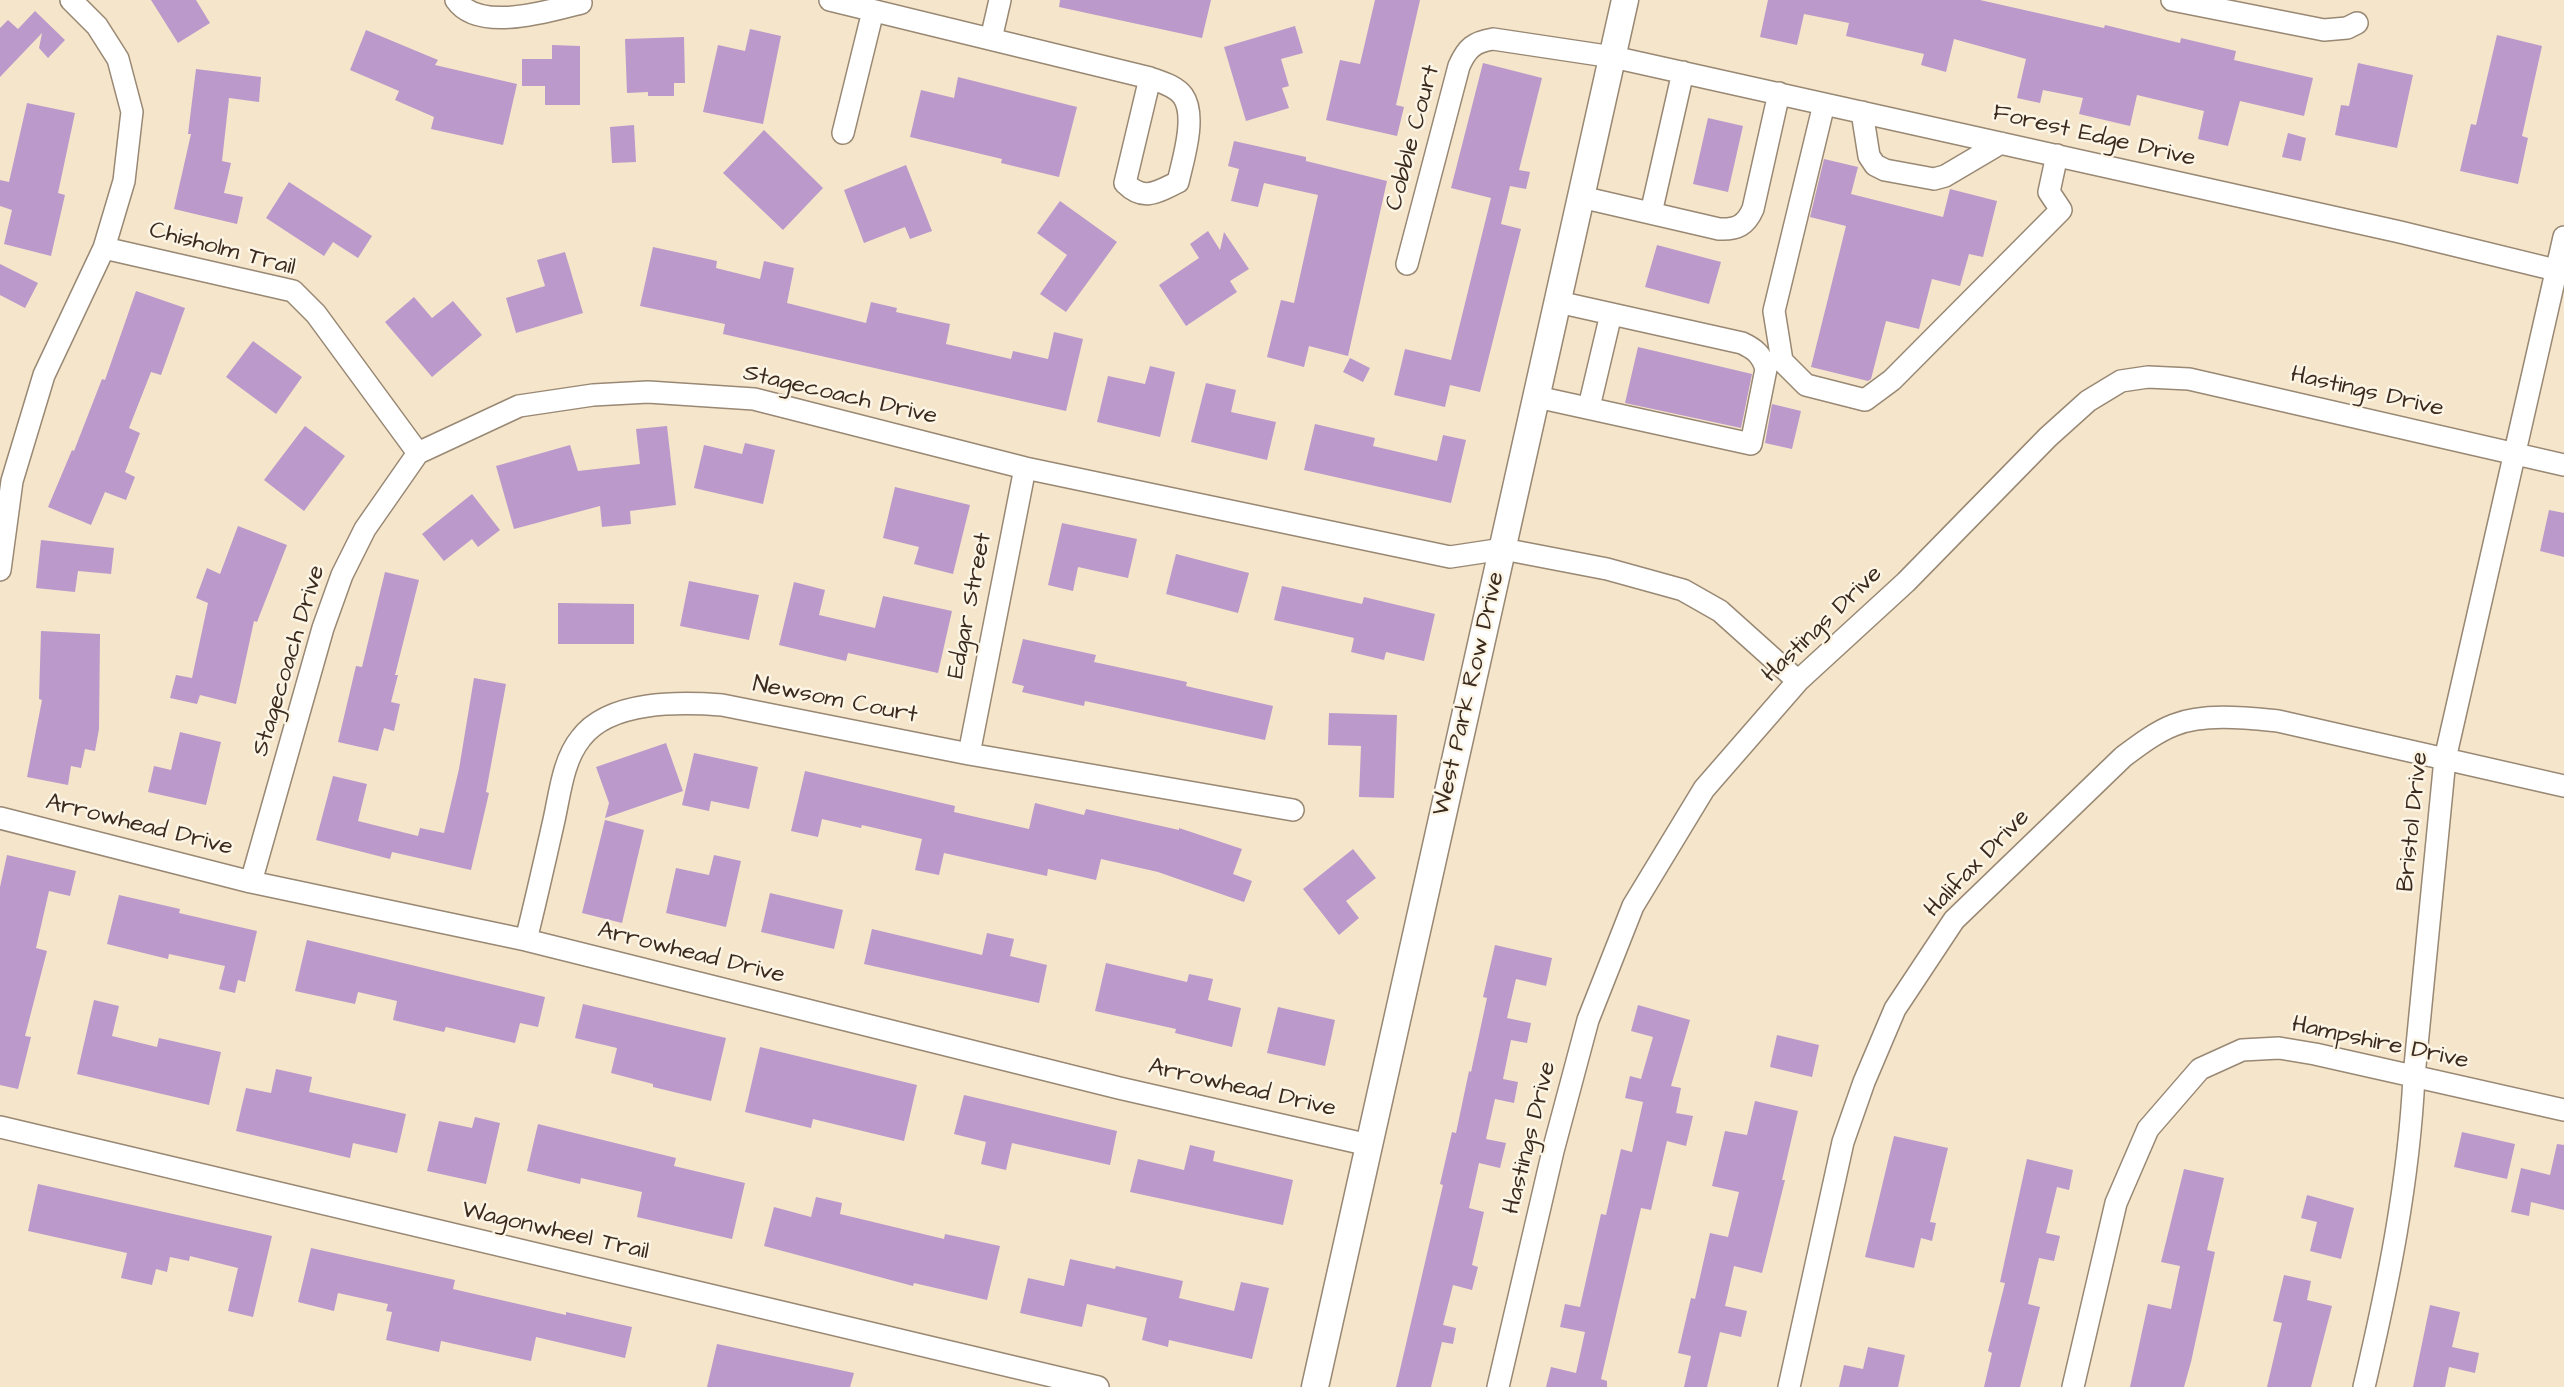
<!DOCTYPE html>
<style>
body{margin:0}
canvas{display:block;background:#f5e5ca}
</style>
<canvas width="2564" height="1387"></canvas>
<script>
const c = document.querySelector('canvas').getContext('2d');
c.lineJoin = 'round';
function paint(path, color) {
  c.fillStyle = color;
  c.fill(path, 'evenodd');
}
function stroke(path, color, width, dash) {
  c.strokeStyle = color;
  c.lineWidth = width;
  c.lineCap = dash ? 'butt' : 'round';
  c.setLineDash(dash || []);
  c.stroke(path);
}
function label(font, color, halo, rows, align = 'center') {
  c.font = font + ' "Architects Daughter",sans-serif';
  c.lineWidth = 5;
  c.setLineDash([]);
  c.textBaseline = 'middle';
  c.strokeStyle = halo;
  c.fillStyle = color;
  for (const [text, x, y, turn = 0] of rows) {
    c.save();
    c.translate(x, y);
    c.rotate((+turn || 0) * Math.PI / 180);
    c.textAlign = isNaN(turn) ? turn : align;
    if (halo) c.strokeText(text, 0, 0);
    c.fillText(text, 0, 0);
    c.restore();
  }
}
paint(new Path2D(`
 M 151,0 L 196,0 L 210,23 L 178,43 Z
 M 1060,0 L 1211,0 L 1202,38 L 1059,7 Z
 M 1375,0 L 1420,0 L 1396,105 L 1404,107 L 1397,136 L 1326,120 L 1340,60 L 1360,64 Z
 M 1768,0 L 1980,0 L 2104,28 L 2105,25 L 2180,43 L 2181,38 L 2236,51 L 2234,60 L 2313,78 L 2304,116 L 2240,101 L 2228,146 L 2198,139 L 2204,111 L 2137,95 L 2130,126 L 2079,114 L 2083,98 L 2043,90 L 2040,103 L 2017,98 L 2026,59 L 1954,39 L 1946,72 L 1921,65 L 1924,54 L 1846,36 L 1849,23 L 1804,14 L 1797,45 L 1760,37 Z
 M 35,11 L 65,40 L 48,58 L 39,48 L 42,33 L 0,77 L 0,28 L 8,20 L 18,29 Z
 M 1295,26 L 1303,53 L 1281,59 L 1289,86 L 1282,88 L 1289,108 L 1246,121 L 1224,47 Z
 M 750,29 L 781,36 L 763,124 L 703,112 L 718,45 L 745,51 Z
 M 366,30 L 438,60 L 435,65 L 517,84 L 503,145 L 431,129 L 434,117 L 395,100 L 399,91 L 350,70 Z
 M 2497,35 L 2542,46 L 2522,136 L 2528,138 L 2518,184 L 2460,171 L 2471,124 L 2476,125 Z
 M 684,37 L 685,83 L 674,83 L 674,96 L 648,96 L 648,92 L 627,93 L 625,39 Z
 M 552,45 L 580,46 L 580,105 L 545,105 L 545,86 L 522,86 L 522,59 L 552,59 Z
 M 1483,63 L 1542,78 L 1519,170 L 1530,172 L 1526,189 L 1510,186 L 1501,224 L 1521,229 L 1480,392 L 1450,385 L 1445,407 L 1394,395 L 1405,349 L 1451,360 L 1491,198 L 1451,188 Z
 M 2358,63 L 2413,75 L 2397,148 L 2335,135 L 2341,105 L 2349,106 Z
 M 196,69 L 261,77 L 259,102 L 229,98 L 222,161 L 231,163 L 224,193 L 243,197 L 237,224 L 174,209 L 191,134 L 188,134 Z
 M 958,77 L 1077,107 L 1059,177 L 1001,163 L 1002,159 L 910,137 L 921,90 L 954,98 Z
 M 27,103 L 75,113 L 58,193 L 65,195 L 51,256 L 4,244 L 12,210 L 0,206 L 0,180 L 9,182 Z
 M 1708,118 L 1743,126 L 1728,192 L 1693,184 Z
 M 634,125 L 636,162 L 612,163 L 610,127 Z
 M 764,130 L 823,188 L 783,230 L 723,173 Z
 M 2288,133 L 2306,138 L 2301,161 L 2282,157 Z
 M 1234,141 L 1306,157 L 1306,161 L 1387,181 L 1348,356 L 1309,346 L 1304,367 L 1267,357 L 1281,300 L 1294,303 L 1318,195 L 1264,183 L 1258,207 L 1231,201 L 1239,169 L 1228,166 Z
 M 1824,159 L 1858,167 L 1851,194 L 1943,217 L 1950,189 L 1997,201 L 1983,257 L 1969,254 L 1960,286 L 1932,279 L 1919,329 L 1886,321 L 1871,379 L 1868,381 L 1811,367 L 1846,226 L 1810,217 Z
 M 906,165 L 932,231 L 910,239 L 905,227 L 864,243 L 844,190 Z
 M 289,182 L 372,236 L 358,258 L 333,242 L 324,256 L 266,218 Z
 M 1060,201 L 1117,242 L 1066,312 L 1040,294 L 1067,255 L 1037,233 Z
 M 1208,231 L 1220,250 L 1224,232 L 1249,269 L 1230,281 L 1237,292 L 1186,326 L 1159,285 L 1199,258 L 1190,244 Z
 M 1657,245 L 1721,262 L 1709,304 L 1645,287 Z
 M 653,247 L 717,261 L 716,268 L 760,279 L 764,261 L 794,268 L 787,303 L 866,323 L 871,302 L 897,308 L 896,312 L 950,324 L 946,344 L 1011,359 L 1013,351 L 1048,359 L 1054,332 L 1083,339 L 1066,411 L 723,334 L 725,324 L 640,306 Z
 M 565,252 L 583,313 L 516,333 L 506,298 L 545,286 L 537,260 Z
 M 0,264 L 38,283 L 25,308 L 0,295 Z
 M 136,291 L 185,308 L 161,375 L 151,372 L 129,428 L 140,433 L 125,472 L 135,477 L 126,500 L 105,492 L 91,525 L 48,507 L 72,450 L 74,451 L 102,379 L 105,380 Z
 M 414,297 L 432,318 L 453,301 L 482,335 L 432,377 L 385,322 Z
 M 253,341 L 302,377 L 276,414 L 226,377 Z
 M 1638,347 L 1752,374 L 1741,428 L 1625,403 Z
 M 1350,358 L 1370,368 L 1363,382 L 1343,372 Z
 M 1150,366 L 1175,372 L 1160,437 L 1097,422 L 1108,376 L 1145,384 Z
 M 1206,383 L 1236,390 L 1231,412 L 1276,422 L 1267,460 L 1191,442 Z
 M 1772,404 L 1801,411 L 1792,449 L 1765,443 Z
 M 1315,424 L 1375,438 L 1373,446 L 1437,461 L 1443,435 L 1466,440 L 1451,503 L 1304,470 Z
 M 305,426 L 345,456 L 304,511 L 264,480 Z
 M 667,426 L 676,505 L 630,511 L 631,524 L 602,527 L 600,506 L 514,529 L 496,466 L 570,445 L 578,471 L 640,464 L 636,429 Z
 M 745,443 L 775,450 L 763,504 L 694,488 L 704,445 L 742,454 Z
 M 895,487 L 970,505 L 953,574 L 914,564 L 919,547 L 883,538 Z
 M 472,494 L 500,530 L 478,547 L 472,539 L 444,561 L 422,534 Z
 M 2549,510 L 2564,513 L 2564,557 L 2540,551 Z
 M 1062,523 L 1137,539 L 1128,578 L 1078,567 L 1073,591 L 1048,585 Z
 M 238,526 L 287,545 L 257,622 L 254,621 L 236,704 L 200,695 L 197,704 L 170,698 L 176,675 L 192,678 L 208,603 L 196,598 L 207,568 L 220,574 Z
 M 41,540 L 114,548 L 111,574 L 78,571 L 75,592 L 36,588 Z
 M 1176,554 L 1249,573 L 1238,613 L 1166,594 Z
 M 385,572 L 419,580 L 395,675 L 398,675 L 391,702 L 400,704 L 394,731 L 384,728 L 378,751 L 338,742 L 356,666 L 362,667 Z
 M 689,581 L 759,595 L 749,640 L 680,626 Z
 M 794,582 L 825,590 L 819,615 L 875,628 L 883,596 L 952,611 L 938,673 L 848,653 L 846,661 L 779,645 Z
 M 1282,586 L 1362,604 L 1364,597 L 1435,614 L 1424,661 L 1386,652 L 1384,660 L 1351,652 L 1354,638 L 1274,620 Z
 M 558,603 L 634,604 L 634,644 L 558,644 Z
 M 41,631 L 100,634 L 99,729 L 95,751 L 85,749 L 81,768 L 71,766 L 68,785 L 27,777 L 42,700 L 39,699 Z
 M 1023,639 L 1096,655 L 1094,662 L 1187,682 L 1186,686 L 1273,706 L 1265,740 L 1085,701 L 1084,706 L 1022,692 L 1024,686 L 1012,683 Z
 M 474,678 L 506,684 L 486,792 L 489,793 L 471,870 L 392,852 L 390,859 L 316,840 L 333,776 L 367,784 L 358,821 L 418,836 L 420,828 L 444,833 L 459,769 Z
 M 1329,713 L 1397,715 L 1394,798 L 1359,797 L 1361,746 L 1328,745 Z
 M 180,732 L 221,742 L 206,805 L 148,792 L 154,766 L 171,770 Z
 M 666,743 L 683,791 L 605,818 L 609,803 L 596,767 Z
 M 694,753 L 758,767 L 749,809 L 711,801 L 709,811 L 682,805 Z
 M 805,771 L 955,806 L 954,812 L 1029,829 L 1035,803 L 1084,815 L 1086,809 L 1179,830 L 1179,828 L 1242,849 L 1233,874 L 1252,881 L 1244,902 L 1158,872 L 1101,859 L 1096,880 L 1048,869 L 1047,876 L 944,853 L 939,875 L 915,870 L 922,839 L 862,825 L 861,828 L 822,819 L 818,837 L 791,831 Z
 M 605,820 L 644,830 L 622,923 L 582,913 Z
 M 1353,849 L 1376,878 L 1346,901 L 1359,918 L 1339,935 L 1303,889 Z
 M 7,855 L 76,871 L 70,896 L 49,891 L 36,948 L 47,951 L 25,1036 L 31,1037 L 18,1089 L 0,1085 L 0,887 Z
 M 714,855 L 741,861 L 726,927 L 666,913 L 676,868 L 709,875 Z
 M 770,893 L 843,910 L 834,949 L 761,932 Z
 M 119,895 L 180,909 L 179,913 L 257,931 L 245,982 L 238,980 L 235,993 L 219,989 L 225,966 L 169,954 L 168,959 L 107,944 Z
 M 872,929 L 982,955 L 987,933 L 1014,939 L 1010,956 L 1047,965 L 1039,1003 L 864,964 Z
 M 307,940 L 545,997 L 538,1027 L 520,1023 L 515,1043 L 446,1027 L 444,1032 L 393,1020 L 397,1001 L 358,992 L 355,1004 L 295,991 Z
 M 1495,945 L 1552,958 L 1546,986 L 1516,979 L 1507,1018 L 1531,1023 L 1527,1043 L 1511,1040 L 1503,1079 L 1518,1082 L 1514,1103 L 1495,1099 L 1486,1139 L 1506,1143 L 1500,1168 L 1479,1163 L 1469,1208 L 1484,1212 L 1472,1265 L 1478,1267 L 1472,1290 L 1453,1285 L 1443,1325 L 1456,1328 L 1453,1344 L 1442,1342 L 1431,1387 L 1396,1387 L 1443,1185 L 1440,1184 L 1452,1132 L 1456,1133 L 1469,1071 L 1471,1072 L 1487,998 L 1483,997 Z
 M 1106,963 L 1187,982 L 1189,974 L 1213,979 L 1208,1000 L 1241,1008 L 1232,1047 L 1175,1033 L 1176,1029 L 1095,1011 Z
 M 94,1000 L 119,1006 L 112,1036 L 157,1047 L 159,1038 L 221,1052 L 209,1105 L 77,1074 Z
 M 583,1004 L 726,1038 L 711,1101 L 653,1087 L 653,1084 L 611,1073 L 617,1048 L 575,1038 Z
 M 1638,1005 L 1690,1020 L 1671,1086 L 1681,1088 L 1676,1113 L 1693,1116 L 1686,1146 L 1667,1141 L 1651,1210 L 1641,1208 L 1601,1379 L 1607,1381 L 1607,1387 L 1546,1387 L 1551,1367 L 1576,1373 L 1585,1332 L 1560,1327 L 1565,1304 L 1580,1307 L 1601,1214 L 1606,1215 L 1621,1149 L 1632,1152 L 1643,1102 L 1625,1098 L 1630,1076 L 1641,1079 L 1653,1037 L 1631,1031 Z
 M 1278,1007 L 1335,1020 L 1325,1066 L 1267,1053 Z
 M 1777,1035 L 1819,1045 L 1812,1077 L 1770,1067 Z
 M 760,1047 L 917,1085 L 904,1141 L 813,1119 L 811,1128 L 745,1112 Z
 M 276,1069 L 312,1077 L 309,1092 L 406,1114 L 397,1153 L 353,1143 L 350,1158 L 236,1131 L 246,1088 L 271,1093 Z
 M 964,1095 L 1117,1131 L 1110,1165 L 1012,1143 L 1006,1170 L 981,1164 L 986,1142 L 954,1134 Z
 M 1755,1101 L 1798,1111 L 1782,1180 L 1785,1180 L 1762,1273 L 1734,1266 L 1725,1306 L 1747,1311 L 1741,1337 L 1720,1332 L 1707,1387 L 1684,1387 L 1691,1356 L 1678,1353 L 1691,1298 L 1695,1299 L 1710,1233 L 1728,1237 L 1739,1192 L 1712,1186 L 1725,1131 L 1747,1135 Z
 M 475,1117 L 500,1123 L 486,1184 L 427,1171 L 439,1121 L 472,1128 Z
 M 538,1124 L 676,1158 L 674,1166 L 745,1183 L 732,1239 L 637,1217 L 642,1192 L 581,1178 L 580,1184 L 527,1171 Z
 M 2462,1132 L 2515,1144 L 2507,1179 L 2454,1167 Z
 M 1894,1136 L 1948,1148 L 1930,1222 L 1936,1223 L 1932,1241 L 1921,1238 L 1914,1268 L 1865,1257 Z
 M 2557,1144 L 2564,1145 L 2564,1210 L 2531,1202 L 2529,1216 L 2511,1212 L 2521,1168 L 2550,1175 Z
 M 1190,1145 L 1215,1151 L 1213,1161 L 1293,1180 L 1283,1225 L 1130,1192 L 1138,1159 L 1184,1170 Z
 M 2027,1159 L 2073,1170 L 2069,1190 L 2057,1187 L 2046,1233 L 2060,1236 L 2054,1261 L 2039,1258 L 2028,1304 L 2040,1307 L 2020,1387 L 1984,1387 L 1992,1353 L 1988,1351 L 2005,1283 L 2000,1282 Z
 M 2184,1169 L 2224,1178 L 2207,1250 L 2215,1252 L 2191,1362 L 2184,1387 L 2130,1387 L 2148,1304 L 2171,1309 L 2180,1266 L 2161,1262 Z
 M 38,1184 L 272,1236 L 253,1317 L 228,1311 L 238,1268 L 190,1256 L 189,1261 L 170,1257 L 167,1272 L 156,1269 L 152,1285 L 121,1278 L 127,1253 L 28,1231 Z
 M 2307,1195 L 2354,1208 L 2341,1259 L 2310,1251 L 2317,1222 L 2301,1218 Z
 M 816,1197 L 842,1203 L 840,1214 L 944,1239 L 945,1234 L 1000,1246 L 987,1300 L 914,1283 L 913,1286 L 764,1246 L 774,1207 L 811,1217 Z
 M 311,1248 L 455,1280 L 453,1289 L 566,1315 L 566,1312 L 632,1327 L 625,1358 L 536,1337 L 531,1361 L 441,1341 L 439,1352 L 386,1340 L 392,1312 L 386,1311 L 388,1304 L 338,1293 L 334,1311 L 298,1302 Z
 M 1070,1259 L 1115,1269 L 1116,1266 L 1183,1281 L 1179,1298 L 1234,1311 L 1241,1282 L 1269,1288 L 1252,1359 L 1169,1340 L 1168,1347 L 1142,1340 L 1147,1318 L 1087,1304 L 1082,1327 L 1020,1313 L 1028,1278 L 1064,1286 Z
 M 2284,1275 L 2311,1281 L 2307,1300 L 2332,1306 L 2311,1387 L 2267,1387 L 2282,1323 L 2273,1321 Z
 M 2430,1305 L 2460,1312 L 2452,1347 L 2479,1353 L 2475,1373 L 2449,1367 L 2445,1387 L 2413,1387 Z
 M 717,1344 L 854,1373 L 850,1387 L 707,1387 Z
 M 1868,1347 L 1905,1355 L 1898,1387 L 1839,1387 L 1844,1365 L 1863,1369 Z`), '#bb9acb');
const minor = new Path2D(`
 M 456,0 C 479,33 549,11 581,3 L 578,0
 M 830,0 L 1150,78 C 1161,82 1176,86 1183,96 C 1197,116 1183,160 1178,182 C 1157,192 1144,202 1125,183 L 1150,78
 M 2172,0 L 2324,30 L 2347,28 L 2357,23
 M 991,39 L 1000,0
 M 1824,104 L 1774,311 L 1782,361 L 1806,385 L 1865,400 L 1892,380 L 2061,210 L 2049,192 L 2057,155
 M 1862,112 L 1869,156 L 1875,165 L 1885,170 L 1934,179 L 1945,176 L 2001,143
 M 843,133 L 873,11
 M 1581,197 L 1719,229 C 1737,230 1746,225 1753,209 L 1779,93
 M 1651,213 L 1683,72
 M 104,248 L 293,291 L 316,314 L 418,453
 M 1407,264 L 1459,66 C 1467,48 1474,42 1493,39 L 1613,57 L 2400,232 L 2564,272
 M 1537,397 L 1751,444 L 1766,369 C 1762,355 1755,349 1742,343 L 1558,302
 M 1589,407 L 1611,314
 M 0,570 L 12,481 L 44,375 L 104,248 L 124,181 L 131,120 L 132,112 L 118,59 L 97,26 L 71,0
 M 969,754 L 1025,468
 M 0,818 L 251,882 L 526,940 L 1119,1088 L 1369,1145
 M 251,882 L 323,628 L 342,575 L 365,529 L 418,453 L 519,406 L 593,395 L 648,392 L 754,399 L 1025,468 L 1450,557 L 1503,549 L 1607,569 L 1683,590 L 1720,611 L 1798,681
 M 526,940 C 536,900 545,860 554,820 C 560,793 563,760 581,738 C 610,700 680,702 722,705 L 969,754 L 1293,810
 M 0,1127 L 1098,1387
 M 1498,1387 L 1553,1151 L 1588,1020 L 1633,906 L 1704,789 L 1798,681 L 1906,582 L 2048,437 L 2088,401 L 2121,381 L 2148,377 L 2189,379 L 2564,465
 M 1789,1387 L 1843,1142 L 1864,1082 L 1895,1009 L 1954,920 L 2123,757 C 2139,745 2156,732 2174,725 C 2204,713 2247,718 2278,721 L 2564,786
 M 2073,1387 L 2116,1203 L 2148,1129 L 2200,1069 L 2242,1050 L 2279,1048 L 2315,1054 L 2564,1110
 M 2364,1387 C 2388,1285 2409,1182 2414,1076 L 2445,759 L 2564,237`);
const major = new Path2D(`
 M 1315,1387 L 1625,0`);
stroke(minor, '#988874', 24);
stroke(major, '#988874', 29);
stroke(minor, '#fff', 21);
stroke(major, '#fff', 26);
label('24px', '#3b2a1e', '#fcf5e5', [
 ["Forest Edge Drive",2094,137,13],
 ["Cobble Court",1414,138,-75],
 ["Chisholm Trail",222,250,15],
 ["Hastings Drive",2367,393,13],
 ["Stagecoach Drive",840,396,13],
 ["Edgar Street",971,606,-79],
 ["Hastings Drive",1823,625,-44],
 ["Stagecoach Drive",290,661,-73],
 ["West Park Row Drive",1470,694,-77],
 ["Newsom Court",835,701,11],
 ["Bristol Drive",2414,822,-84],
 ["Arrowhead Drive",139,826,14],
 ["Halifax Drive",1978,864,-46],
 ["Arrowhead Drive",691,954,14],
 ["Hampshire Drive",2380,1044,12],
 ["Arrowhead Drive",1242,1089,13],
 ["Hastings Drive",1531,1138,-76],
 ["Wagonwheel Trail",555,1232,13]
]);
</script>
